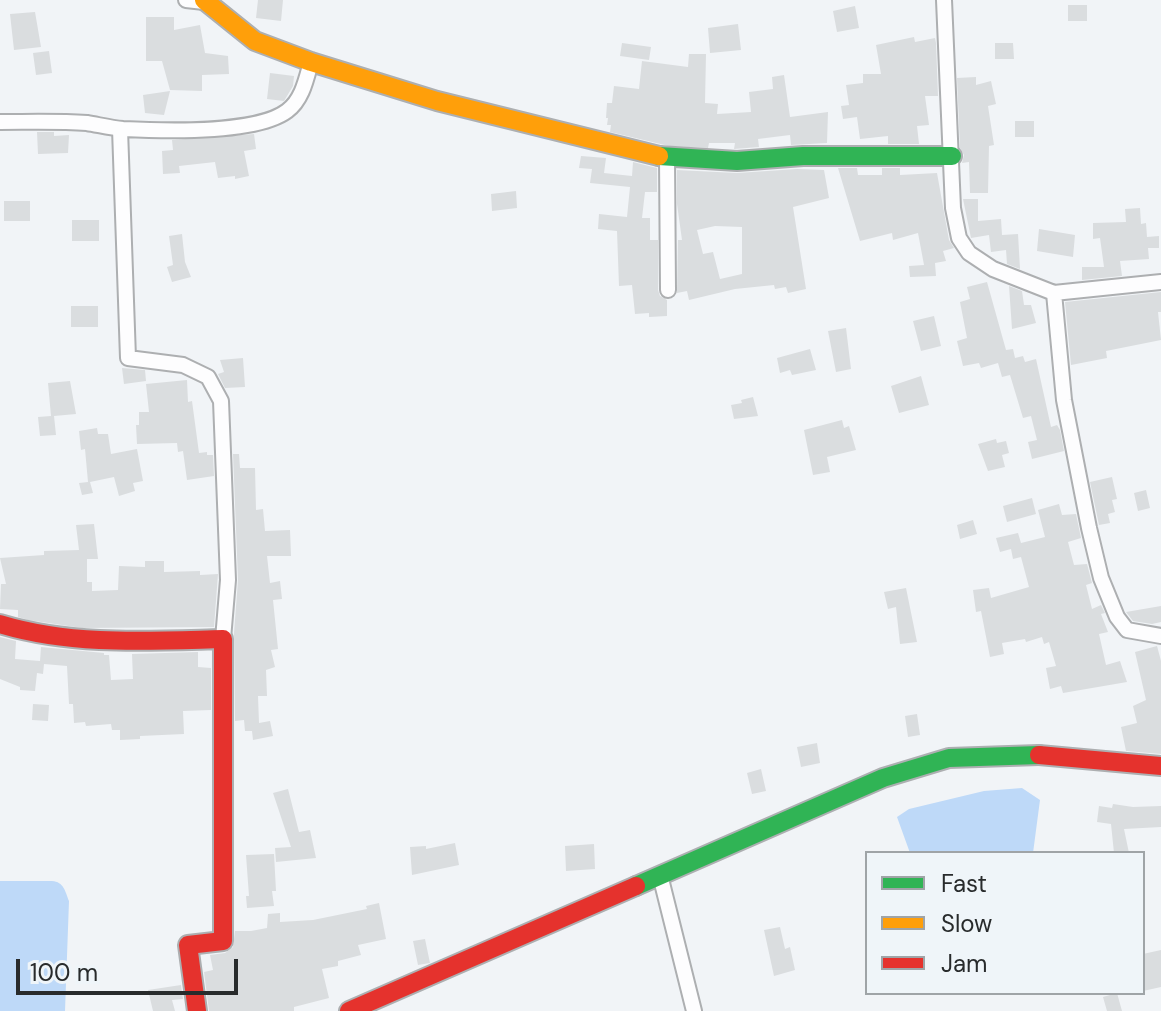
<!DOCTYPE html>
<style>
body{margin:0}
#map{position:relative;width:1161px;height:1011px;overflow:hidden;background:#f1f4f7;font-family:"DM Sans",sans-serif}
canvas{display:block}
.legend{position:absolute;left:865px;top:851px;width:280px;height:144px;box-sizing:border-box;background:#eff5f9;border:2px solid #9fa4a7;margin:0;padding:10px 14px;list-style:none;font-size:24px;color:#282b2c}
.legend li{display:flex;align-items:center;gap:16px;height:40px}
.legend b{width:40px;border:2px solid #9fa4a7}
.scale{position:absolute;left:16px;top:959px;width:222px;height:36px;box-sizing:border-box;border:4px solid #282b2c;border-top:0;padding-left:10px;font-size:24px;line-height:28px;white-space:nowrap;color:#282b2c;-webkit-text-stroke:6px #eff5f9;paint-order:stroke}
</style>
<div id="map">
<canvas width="1161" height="1011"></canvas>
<ul class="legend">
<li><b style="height:10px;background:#30b455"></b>Fast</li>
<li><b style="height:10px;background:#ff9f0a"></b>Slow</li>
<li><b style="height:10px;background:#e5322d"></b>Jam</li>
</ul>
<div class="scale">100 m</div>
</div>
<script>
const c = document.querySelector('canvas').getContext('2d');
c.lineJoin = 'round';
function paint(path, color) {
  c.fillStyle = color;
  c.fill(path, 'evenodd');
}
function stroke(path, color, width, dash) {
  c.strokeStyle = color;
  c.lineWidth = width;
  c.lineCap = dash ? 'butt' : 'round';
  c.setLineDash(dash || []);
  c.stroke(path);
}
paint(new Path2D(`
 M 1022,788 L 1040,800 L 1033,853 L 910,853 L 897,817 L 909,809 L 984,791 Z
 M 0,881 L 52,881 C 64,882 65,891 69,901 L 65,1011 L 0,1011 Z`), '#bed9f8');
paint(new Path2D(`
 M 258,0 L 283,0 L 281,21 L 256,18 Z
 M 1068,5 L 1087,5 L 1087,21 L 1068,21 Z
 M 855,6 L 859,28 L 837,32 L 833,11 Z
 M 35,12 L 41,47 L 14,50 L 10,14 Z
 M 146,17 L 174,17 L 174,30 L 200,25 L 205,53 L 228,56 L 229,74 L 202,75 L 202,91 L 170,90 L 162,61 L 146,61 Z
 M 738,24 L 741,50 L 710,53 L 708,28 Z
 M 914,37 L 915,42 L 935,38 L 936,43 L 938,96 L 925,96 L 929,125 L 917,126 L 919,144 L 888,144 L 888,136 L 860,139 L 857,117 L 843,119 L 841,106 L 849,105 L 846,85 L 863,83 L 863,74 L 881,74 L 876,45 Z
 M 622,43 L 651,47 L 649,60 L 620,56 Z
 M 995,43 L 1013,43 L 1014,59 L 995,59 Z
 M 49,51 L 52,73 L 36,75 L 33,53 Z
 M 689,54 L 706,54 L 705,103 L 718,104 L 717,114 L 751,112 L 749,92 L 773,89 L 772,77 L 784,75 L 790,117 L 828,112 L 827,143 L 791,145 L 790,135 L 758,139 L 759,147 L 734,149 L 735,143 L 709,143 L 708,148 L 669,146 L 610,132 L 611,125 L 607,125 L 608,118 L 606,118 L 607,103 L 612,103 L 614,86 L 639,89 L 642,61 L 688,67 Z
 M 270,73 L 294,76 L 293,86 L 284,101 L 267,99 Z
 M 976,77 L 976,85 L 991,81 L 996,104 L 988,106 L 994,145 L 989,146 L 988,193 L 970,193 L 969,162 L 962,163 L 964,155 L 960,148 L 957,78 Z
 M 170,91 L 164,115 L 145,113 L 143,95 Z
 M 1015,121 L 1034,121 L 1034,137 L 1015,137 Z
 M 37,132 L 54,132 L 54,136 L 69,135 L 68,153 L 38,154 Z
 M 254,134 L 256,149 L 244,151 L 249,176 L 235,179 L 235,176 L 218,178 L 215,162 L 179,166 L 180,173 L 163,174 L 162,151 L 173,150 L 172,140 Z
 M 581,156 L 606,158 L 604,173 L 632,176 L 633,162 L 657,168 L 657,192 L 645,192 L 642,218 L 650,218 L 650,240 L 658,240 L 658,290 L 660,296 L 667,300 L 667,316 L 649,317 L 649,313 L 635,314 L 632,285 L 619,286 L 617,231 L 598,229 L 599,214 L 627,217 L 630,187 L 590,183 L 592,169 L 579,168 Z
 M 838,168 L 857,168 L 858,175 L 882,175 L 882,168 L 900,168 L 900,175 L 937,173 L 949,240 L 954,248 L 943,251 L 946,261 L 935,263 L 936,276 L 910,277 L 909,266 L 924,265 L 918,233 L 893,240 L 892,233 L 860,241 Z
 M 797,169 L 824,170 L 829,198 L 793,207 L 806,289 L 788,293 L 786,287 L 775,289 L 774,285 L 735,289 L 689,300 L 687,291 L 677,293 L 678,240 L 682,240 L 677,204 L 677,170 L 737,173 ZM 715,226 L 742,227 L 742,274 L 720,279 L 713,252 L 703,254 L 697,230 Z
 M 516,191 L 517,208 L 492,211 L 491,194 Z
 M 963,199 L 978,199 L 978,221 L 1001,219 L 1002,235 L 1018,234 L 1020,269 L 1007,264 L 1006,250 L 991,252 L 989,235 L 971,238 Z
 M 4,201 L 30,201 L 30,221 L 4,221 Z
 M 1140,208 L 1141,224 L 1146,223 L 1147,237 L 1159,236 L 1159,248 L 1148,248 L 1149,259 L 1120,261 L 1122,276 L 1082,280 L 1082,267 L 1104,267 L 1100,238 L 1093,239 L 1093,223 L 1126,222 L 1125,209 Z
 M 72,220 L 99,220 L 99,241 L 72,241 Z
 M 1039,229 L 1075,235 L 1073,257 L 1037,251 Z
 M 182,234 L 185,262 L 191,277 L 172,282 L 167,267 L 173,265 L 169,236 Z
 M 987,282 L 1006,350 L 1013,349 L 1015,358 L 1023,356 L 1025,362 L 1036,359 L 1051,427 L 1057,425 L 1060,430 L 1064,451 L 1032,459 L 1028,442 L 1037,440 L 1031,416 L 1023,418 L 1010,375 L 1002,377 L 998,363 L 981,368 L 979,363 L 963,366 L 957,341 L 967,338 L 960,302 L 970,299 L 967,287 Z
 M 1009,286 L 1022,291 L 1024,305 L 1031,305 L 1036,323 L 1012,329 Z
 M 1161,292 L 1161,312 L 1158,312 L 1161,340 L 1106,351 L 1107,358 L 1071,365 L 1065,302 Z
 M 71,306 L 98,306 L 98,327 L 71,327 Z
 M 934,316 L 941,346 L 921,351 L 913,321 Z
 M 846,328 L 851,369 L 836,372 L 828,331 Z
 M 810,349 L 816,370 L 792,375 L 790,370 L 780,373 L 777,358 Z
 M 243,358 L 245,387 L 225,388 L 218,374 L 224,372 L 220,360 Z
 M 122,368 L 145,370 L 146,381 L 124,384 Z
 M 921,376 L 929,405 L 899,413 L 891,386 Z
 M 187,380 L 188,402 L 192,401 L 199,453 L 207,452 L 207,455 L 213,455 L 214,476 L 187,480 L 183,451 L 178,452 L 177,443 L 137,444 L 136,425 L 139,425 L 139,412 L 149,412 L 146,384 Z
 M 70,381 L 76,414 L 54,416 L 56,435 L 40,436 L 38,417 L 51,416 L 48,383 Z
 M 753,397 L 758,416 L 734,419 L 731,405 L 742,403 L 741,400 Z
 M 842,420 L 844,428 L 849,426 L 856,450 L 827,457 L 830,472 L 813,475 L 804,430 Z
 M 97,428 L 98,434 L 108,434 L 111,454 L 137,449 L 143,481 L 133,483 L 135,491 L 119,496 L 114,477 L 90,482 L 93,493 L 82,495 L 79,483 L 88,482 L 85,449 L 81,450 L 79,431 Z
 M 996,439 L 997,443 L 1006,441 L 1009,453 L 1002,455 L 1005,467 L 988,471 L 978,444 Z
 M 233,454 L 239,454 L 240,468 L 255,468 L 256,510 L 263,509 L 265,531 L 290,530 L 291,556 L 267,556 L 270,583 L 280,581 L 282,599 L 273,600 L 278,649 L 271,650 L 275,667 L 266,670 L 267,696 L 258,696 L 259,723 L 270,721 L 273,736 L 253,740 L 252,731 L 245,731 L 244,720 L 235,721 L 234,633 L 238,580 Z
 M 1112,477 L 1117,499 L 1112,500 L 1115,512 L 1108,514 L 1110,523 L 1099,525 L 1090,482 Z
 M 1146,490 L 1150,508 L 1138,511 L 1134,493 Z
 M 1032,498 L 1036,514 L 1007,522 L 1003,506 Z
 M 1059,504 L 1062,515 L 1076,514 L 1081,538 L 1068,542 L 1074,565 L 1087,564 L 1092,583 L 1086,585 L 1092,609 L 1101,605 L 1105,613 L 1101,614 L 1108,632 L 1099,634 L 1106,665 L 1120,661 L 1127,682 L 1063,693 L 1061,686 L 1050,689 L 1046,668 L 1056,666 L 1049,642 L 1044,644 L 1042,637 L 1026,642 L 1025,639 L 1002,643 L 1004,654 L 990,657 L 981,611 L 976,612 L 973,590 L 989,588 L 991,598 L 1029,587 L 1021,557 L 1013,559 L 1011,549 L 1000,552 L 996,538 L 1018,533 L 1021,543 L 1045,537 L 1038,510 Z
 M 973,520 L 977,534 L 960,539 L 957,525 Z
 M 94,524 L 98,559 L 87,559 L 87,582 L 92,582 L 92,591 L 118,590 L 119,566 L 145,567 L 145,561 L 164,561 L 164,572 L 200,571 L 200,575 L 218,574 L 214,627 L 82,628 L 28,620 L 18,617 L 18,610 L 0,609 L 1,584 L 6,584 L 0,558 L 44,555 L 44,551 L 79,550 L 76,525 Z
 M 906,588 L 917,642 L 900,644 L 896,607 L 888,609 L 884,592 Z
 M 1161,606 L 1161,622 L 1152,624 L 1133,621 L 1126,612 Z
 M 0,637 L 16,641 L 15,659 L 40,661 L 41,647 L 104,653 L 104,655 L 109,655 L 111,680 L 133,679 L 132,654 L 198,652 L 198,667 L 211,668 L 211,710 L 183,711 L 184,734 L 140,736 L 140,739 L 120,740 L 120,730 L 112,730 L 111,724 L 86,726 L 85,722 L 74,723 L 73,704 L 69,704 L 67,666 L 44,664 L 43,674 L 37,673 L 35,691 L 20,690 L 20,687 L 0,679 Z
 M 1157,646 L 1161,661 L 1161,754 L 1126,751 L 1121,727 L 1137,723 L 1133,706 L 1146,700 L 1135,652 Z
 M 33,704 L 49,705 L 48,721 L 32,720 Z
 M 917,714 L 920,735 L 908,737 L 905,716 Z
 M 817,743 L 820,763 L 801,767 L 797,747 Z
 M 761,769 L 766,791 L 752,794 L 747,773 Z
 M 288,789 L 299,832 L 310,830 L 316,858 L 276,862 L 275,848 L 291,847 L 273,793 Z
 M 1113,804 L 1133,807 L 1161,806 L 1161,827 L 1124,829 L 1129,853 L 1114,853 L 1111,824 L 1097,822 L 1099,806 L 1112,808 Z
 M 455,843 L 459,865 L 412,875 L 410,847 L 426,846 L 426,849 Z
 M 594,844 L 595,869 L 566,871 L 565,846 Z
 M 274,854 L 276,891 L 272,891 L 274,906 L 247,908 L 246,896 L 249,896 L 246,855 Z
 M 379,903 L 386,939 L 358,945 L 361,955 L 338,961 L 338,966 L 322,969 L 329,998 L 294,1007 L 294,1011 L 209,1011 L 204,972 L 213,970 L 210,955 L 225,953 L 233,947 L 235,931 L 251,931 L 267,928 L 268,914 L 280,913 L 280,922 L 313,920 L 367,909 L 366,906 Z
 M 780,927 L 785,949 L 790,947 L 795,970 L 774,976 L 764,930 Z
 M 425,939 L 430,963 L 418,965 L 413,941 Z
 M 1161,950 L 1161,987 L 1143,991 L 1143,954 Z
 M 181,985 L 183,999 L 172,1000 L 175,1011 L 153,1011 L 148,990 Z
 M 1117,993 L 1122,1011 L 1107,1011 L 1103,997 Z`), '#dadddf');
const street = new Path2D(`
 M 186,0 L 204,2
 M 944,0 L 953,208 L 959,238 L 969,253 L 993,269 L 1054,293 L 1161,282
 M 0,122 C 29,122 58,121 87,123 C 99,125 111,128 123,129 C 163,131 256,134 287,111 C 302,100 306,80 311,62
 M 120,129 L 128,358 L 183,365 L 208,377 L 221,401 L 228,580 L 223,639
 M 667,158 L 668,290
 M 1054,293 L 1064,400 L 1089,528 L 1101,578 L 1117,617 L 1127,630 L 1161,636
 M 660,875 L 694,1011`);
const fast = new Path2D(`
 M 659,156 L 737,161 L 803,156 L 952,156
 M 636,886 L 883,778 L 949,758 L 1039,755`);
const slow = new Path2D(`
 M 204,0 L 255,41 L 311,62 L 437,101 L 659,156`);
const jam = new Path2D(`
 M 0,624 C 73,646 148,641 223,639 L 223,941 L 188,945 L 197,1011
 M 1039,755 L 1161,766
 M 349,1011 L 636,886`);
stroke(street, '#adafb1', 18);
stroke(fast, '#adafb1', 22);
stroke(slow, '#adafb1', 22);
stroke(jam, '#adafb1', 22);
stroke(street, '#fdfdfe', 14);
stroke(fast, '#30b455', 18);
stroke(slow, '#ff9f0a', 18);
stroke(jam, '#e5322d', 18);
</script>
